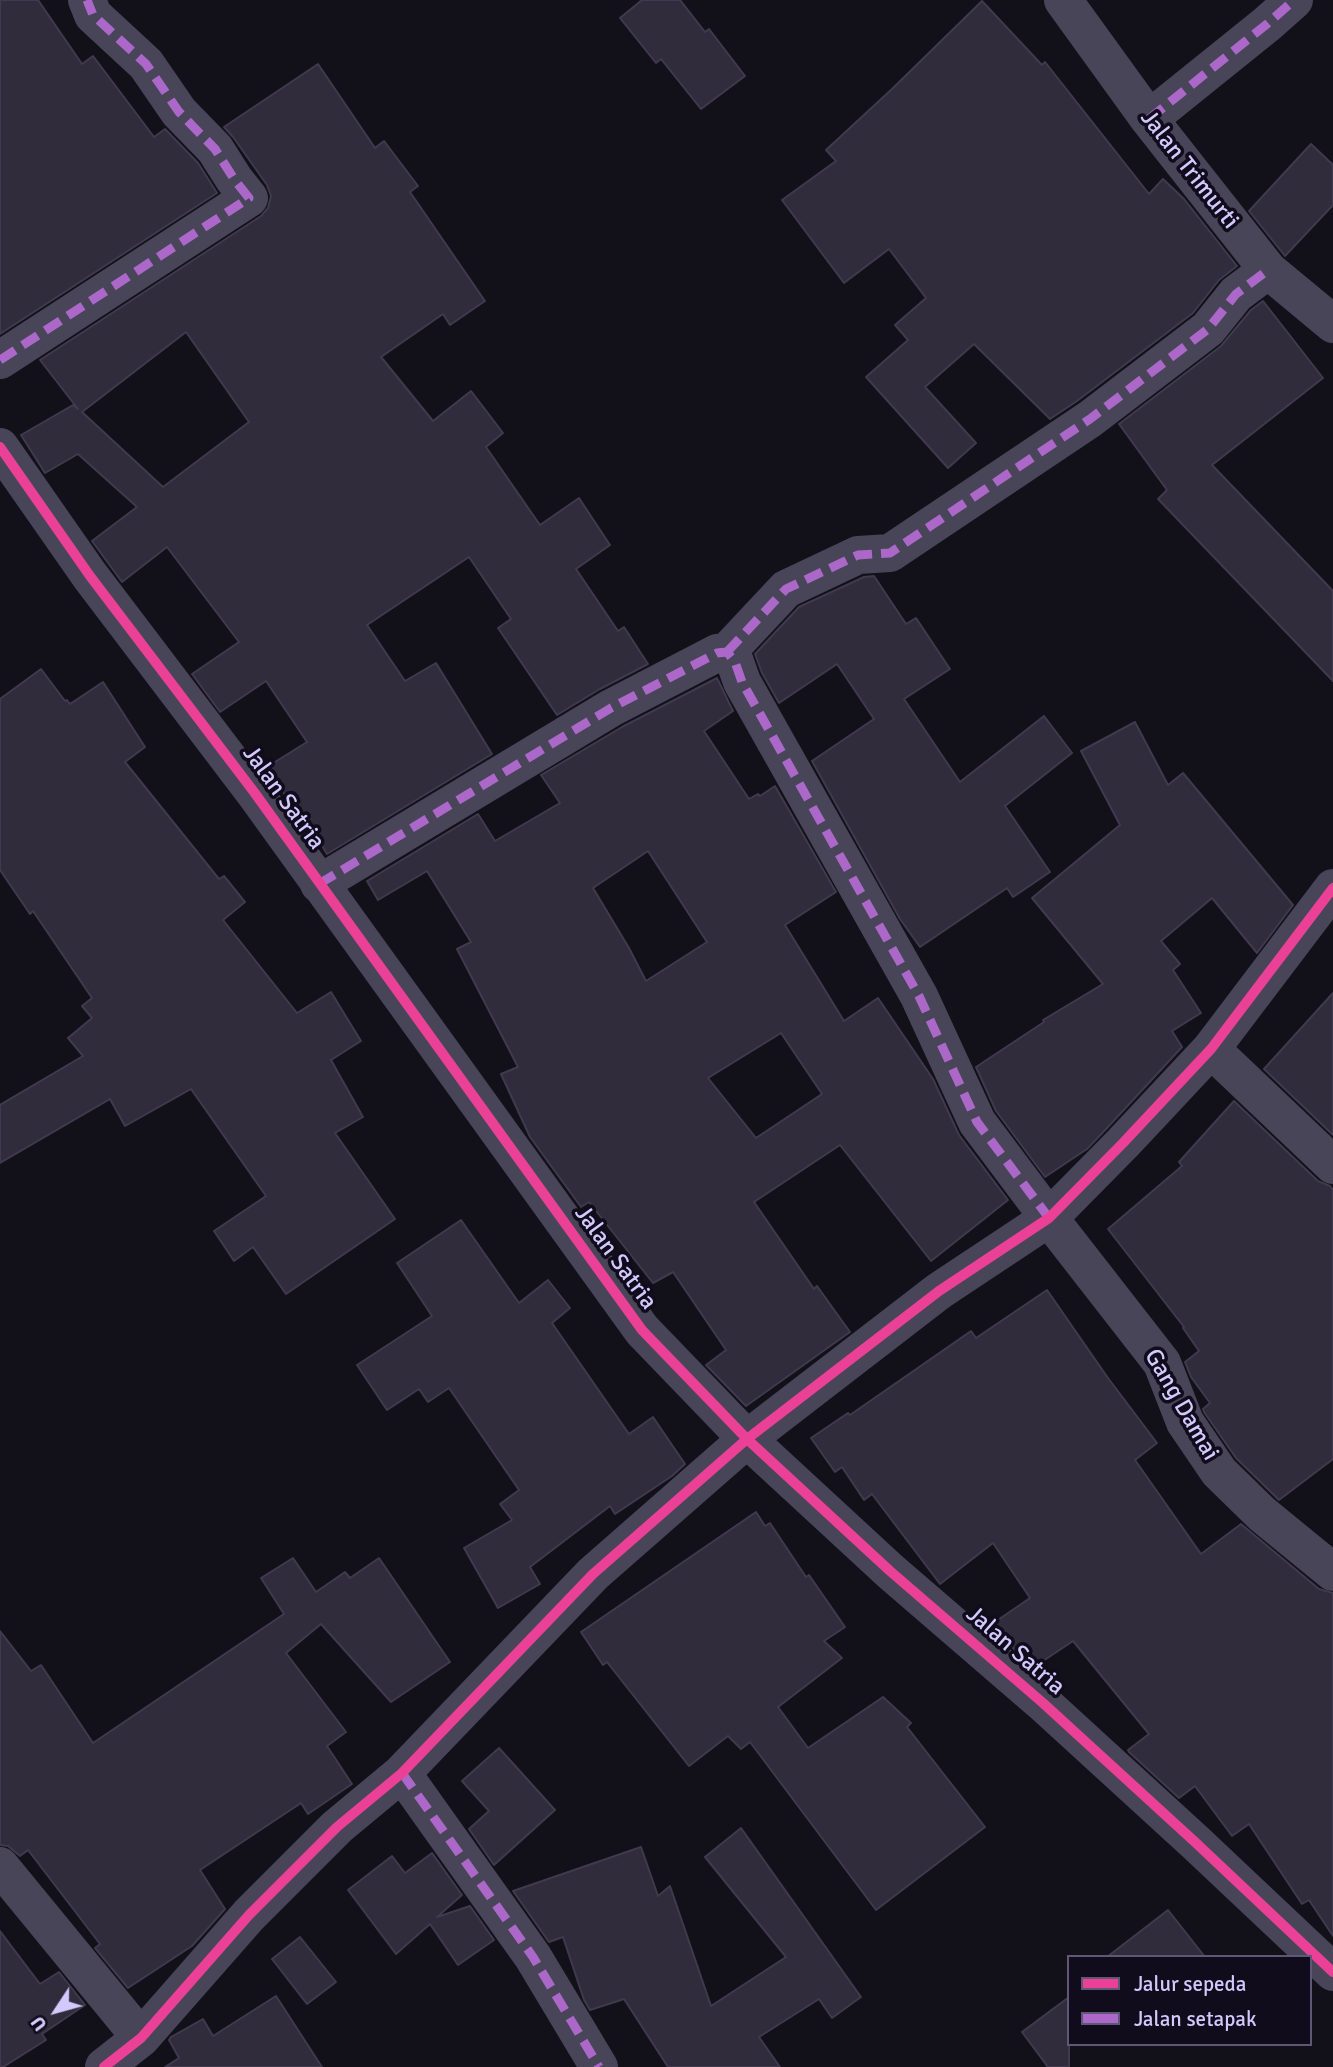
<!DOCTYPE html>
<style>
body{margin:0}
#map{position:relative;width:1333px;height:2067px;overflow:hidden;background:#121018;font-family:Signika,sans-serif}
canvas{display:block}
.legend{position:absolute;left:1067px;top:1955px;width:245px;height:91px;box-sizing:border-box;background:#100c1c;border:2px solid #5e5876;margin:0;padding:9px 12px;list-style:none;font-size:21px;color:#d4c9fd}
.legend li{display:flex;align-items:center;gap:14px;height:35px}
.legend b{width:35px;border:2px solid #5e5876}
.north{position:absolute;left:21px;top:1976px;width:70px;height:70px;-webkit-text-stroke:5px #100c1c;paint-order:stroke;rotate:234deg;font-size:19px;font-weight:700;line-height:28px;text-align:center;color:#d4c9fd}
.north::after{content:'';display:block;margin:auto;width:24px;height:32px;background:#d4c9fd;clip-path:polygon(50% 0,100% 100%,50% 72%,0 100%)}
</style>
<div id="map">
<canvas width="1333" height="2067"></canvas>
<ul class="legend">
<li><b style="height:9px;background:#ea4096"></b>Jalur sepeda</li>
<li><b style="height:9px;background:#ac68c9"></b>Jalan setapak</li>
</ul>
<div class="north">U</div>
</div>
<script>
const c = document.querySelector('canvas').getContext('2d');
c.lineJoin = 'round';
function paint(path, color) {
  c.fillStyle = color;
  c.fill(path, 'evenodd');
}
function stroke(path, color, width, dash) {
  c.strokeStyle = color;
  c.lineWidth = width;
  c.lineCap = dash ? 'butt' : 'round';
  c.setLineDash(dash || []);
  c.stroke(path);
}
function label(font, color, halo, rows, align = 'center') {
  c.font = font + ' Signika,sans-serif';
  c.lineWidth = 7;
  c.setLineDash([]);
  c.textBaseline = 'middle';
  c.strokeStyle = halo;
  c.fillStyle = color;
  for (const [text, x, y, turn = 0] of rows) {
    c.save();
    c.translate(x, y);
    c.rotate((+turn || 0) * Math.PI / 180);
    c.textAlign = isNaN(turn) ? turn : align;
    if (halo) c.strokeText(text, 0, 0);
    c.fillText(text, 0, 0);
    c.restore();
  }
}
const building = new Path2D(`
 M 0,0 L 38,0 L 82,64 L 93,56 L 154,137 L 165,129 L 198,163 L 217,193 L 0,334 Z
 M 642,0 L 680,0 L 705,32 L 709,29 L 745,76 L 701,109 L 661,59 L 656,63 L 620,18 Z
 M 982,1 L 1042,65 L 1045,62 L 1149,194 L 1163,179 L 1184,199 L 1237,266 L 1219,280 L 1193,313 L 1077,401 L 1050,419 L 974,344 L 925,387 L 976,443 L 948,468 L 866,377 L 908,340 L 895,325 L 926,298 L 889,249 L 844,283 L 782,200 L 836,161 L 826,150 L 892,89 Z
 M 318,64 L 375,148 L 384,141 L 418,186 L 410,192 L 485,301 L 450,325 L 443,314 L 381,357 L 433,421 L 471,391 L 503,433 L 486,447 L 540,525 L 579,498 L 610,545 L 576,569 L 618,631 L 624,627 L 648,664 L 600,689 L 557,715 L 498,628 L 511,619 L 469,557 L 367,625 L 405,681 L 436,663 L 492,754 L 327,854 L 303,815 L 299,817 L 267,767 L 307,742 L 266,681 L 220,712 L 192,674 L 239,642 L 167,547 L 122,582 L 92,541 L 137,507 L 78,454 L 45,473 L 21,435 L 73,405 L 78,409 L 40,360 L 261,216 L 268,208 L 271,196 L 267,185 L 233,137 L 224,127 ZM 186,332 L 249,422 L 163,487 L 82,412 Z
 M 1311,144 L 1333,165 L 1333,205 L 1285,256 L 1249,211 Z
 M 1263,301 L 1323,378 L 1212,465 L 1333,591 L 1333,681 L 1158,499 L 1167,490 L 1119,424 L 1221,346 L 1251,310 Z
 M 874,576 L 906,624 L 916,618 L 950,669 L 904,699 L 960,782 L 1044,716 L 1072,753 L 1005,806 L 1050,872 L 1013,897 L 1007,888 L 920,947 L 900,919 L 812,761 L 874,719 L 837,664 L 779,703 L 762,673 L 755,654 L 799,607 L 864,577 Z
 M 41,669 L 65,701 L 67,700 L 70,704 L 103,682 L 145,747 L 125,762 L 219,879 L 224,876 L 245,902 L 223,920 L 297,1013 L 331,992 L 361,1041 L 331,1060 L 363,1117 L 335,1133 L 395,1219 L 286,1294 L 253,1247 L 234,1261 L 214,1231 L 266,1196 L 191,1089 L 125,1126 L 110,1099 L 0,1163 L 0,1105 L 83,1056 L 68,1038 L 92,1018 L 82,1006 L 92,998 L 33,911 L 30,914 L 0,870 L 0,699 Z
 M 717,678 L 733,711 L 704,731 L 749,799 L 758,794 L 760,796 L 775,786 L 836,892 L 785,925 L 844,1021 L 878,998 L 933,1079 L 959,1135 L 1008,1200 L 931,1261 L 840,1145 L 754,1202 L 814,1289 L 817,1286 L 850,1332 L 746,1406 L 706,1365 L 726,1350 L 673,1272 L 653,1283 L 589,1202 L 581,1207 L 530,1137 L 501,1074 L 518,1067 L 457,949 L 471,942 L 427,871 L 378,900 L 367,881 L 478,814 L 495,841 L 560,803 L 541,775 L 622,727 ZM 648,851 L 707,942 L 646,981 L 629,948 L 593,888 ZM 781,1033 L 822,1094 L 756,1138 L 708,1078 Z
 M 1135,722 L 1168,785 L 1183,773 L 1293,905 L 1257,953 L 1212,898 L 1161,941 L 1180,964 L 1173,970 L 1201,1013 L 1172,1031 L 1182,1047 L 1107,1128 L 1087,1149 L 1045,1177 L 996,1111 L 976,1067 L 1044,1022 L 1043,1020 L 1103,984 L 1032,898 L 1120,825 L 1081,751 Z
 M 1333,993 L 1333,1135 L 1264,1069 Z
 M 1234,1101 L 1318,1181 L 1330,1186 L 1333,1190 L 1333,1459 L 1279,1500 L 1236,1458 L 1204,1412 L 1203,1409 L 1210,1403 L 1191,1377 L 1185,1362 L 1199,1351 L 1183,1328 L 1184,1327 L 1108,1229 L 1182,1166 L 1179,1162 Z
 M 461,1220 L 519,1303 L 548,1280 L 570,1308 L 552,1323 L 629,1434 L 653,1417 L 685,1464 L 672,1476 L 615,1514 L 610,1506 L 530,1567 L 540,1584 L 498,1608 L 464,1548 L 512,1520 L 500,1504 L 519,1490 L 449,1388 L 428,1402 L 419,1389 L 387,1410 L 357,1365 L 432,1316 L 397,1263 Z
 M 1047,1290 L 1108,1378 L 1157,1443 L 1135,1460 L 1201,1554 L 1241,1524 L 1319,1589 L 1333,1593 L 1333,1936 L 1309,1900 L 1302,1904 L 1249,1824 L 1232,1836 L 1195,1786 L 1179,1798 L 1129,1752 L 1128,1750 L 1149,1734 L 1073,1641 L 1034,1667 L 1012,1647 L 995,1622 L 1030,1598 L 993,1543 L 940,1584 L 872,1494 L 864,1500 L 842,1467 L 835,1472 L 811,1438 L 848,1413 L 850,1415 L 971,1331 L 976,1338 Z
 M 756,1512 L 765,1526 L 770,1523 L 806,1577 L 809,1575 L 845,1627 L 824,1641 L 842,1658 L 778,1707 L 808,1748 L 883,1697 L 911,1723 L 907,1727 L 985,1827 L 876,1910 L 750,1742 L 741,1749 L 728,1736 L 689,1766 L 607,1662 L 603,1665 L 581,1632 Z
 M 293,1558 L 316,1592 L 345,1572 L 350,1578 L 379,1558 L 450,1662 L 391,1702 L 321,1624 L 286,1653 L 346,1732 L 327,1746 L 352,1784 L 308,1814 L 301,1803 L 200,1870 L 225,1909 L 192,1946 L 128,1988 L 95,1948 L 100,1944 L 28,1850 L 20,1856 L 8,1846 L 0,1845 L 0,1631 L 31,1671 L 41,1665 L 93,1743 L 284,1614 L 261,1578 Z
 M 499,1748 L 555,1810 L 494,1865 L 469,1829 L 489,1811 L 462,1781 Z
 M 741,1828 L 861,1997 L 832,2018 L 819,1999 L 759,2037 L 780,2067 L 668,2067 L 624,1999 L 590,2010 L 584,2000 L 563,1937 L 549,1942 L 513,1891 L 641,1847 L 658,1896 L 670,1886 L 711,2006 L 786,1957 L 705,1857 Z
 M 432,1853 L 462,1895 L 437,1917 L 470,1906 L 494,1940 L 458,1965 L 430,1924 L 396,1954 L 348,1890 L 392,1856 L 405,1873 Z
 M 1168,1910 L 1205,1957 L 1107,1957 Z
 M 0,1931 L 40,1984 L 59,1972 L 85,2005 L 42,2034 L 46,2040 L 3,2067 L 0,2067 Z
 M 300,1937 L 336,1982 L 307,2004 L 272,1959 Z
 M 276,1996 L 322,2067 L 165,2067 L 179,2058 L 169,2040 L 171,2037 L 203,2019 L 213,2036 Z
 M 1069,1997 L 1069,2067 L 1048,2067 L 1022,2032 Z`);
paint(building, '#302c3c');
stroke(building, '#3f3a4d', 2);
stroke(new Path2D(`
 M 1063,0 L 1149,119 L 1268,270 L 1333,324
 M 1149,119 L 1267,24 L 1294,0
 M 0,360 L 249,198 L 234,179 L 215,149 L 179,112 L 146,64 L 93,15 L 87,0
 M 727,652 L 786,589 L 858,555 L 890,553 L 1090,419 L 1208,329 L 1236,294 L 1268,270
 M 319,884 L 611,708 L 717,653 L 727,652 L 735,662 L 742,682 L 919,996 L 977,1122 L 1049,1218 L 1162,1363 L 1185,1422 L 1219,1472 L 1262,1514 L 1333,1572
 M 1211,1049 L 1333,1165
 M 402,1773 L 533,1957 L 599,2067
 M 0,1866 L 141,2038
 M 104,2067 L 141,2038 L 249,1915 L 337,1827 L 402,1773 L 593,1574 L 747,1439`), '#484559', 38);
stroke(new Path2D(`
 M 0,447 L 90,576 L 254,792 L 642,1330 L 747,1439 L 890,1571 L 1043,1703 L 1195,1842 L 1333,1972
 M 747,1439 L 939,1291 L 1049,1218 L 1123,1143 L 1211,1049 L 1333,888`), '#484559', 38);
stroke(new Path2D(`
 M 1149,119 L 1267,24 L 1294,0
 M 0,360 L 249,198 L 234,179 L 215,149 L 179,112 L 146,64 L 93,15 L 87,0
 M 727,652 L 786,589 L 858,555 L 890,553 L 1090,419 L 1208,329 L 1236,294 L 1268,270
 M 319,884 L 611,708 L 717,653 L 727,652 L 735,662 L 742,682 L 919,996 L 977,1122 L 1049,1218
 M 402,1773 L 533,1957 L 599,2067`), '#ac68c9', 9, [18, 9]);
stroke(new Path2D(`
 M 0,447 L 90,576 L 254,792 L 642,1330 L 747,1439 L 890,1571 L 1043,1703 L 1195,1842 L 1333,1972
 M 104,2067 L 141,2038 L 249,1915 L 337,1827 L 402,1773 L 593,1574 L 747,1439 L 939,1291 L 1049,1218 L 1123,1143 L 1211,1049 L 1333,888`), '#ea4096', 10);
label('24px', '#d4c9fd', '#100c1c', [
 ["Jalan Trimurti",1189,170,52],
 ["Jalan Satria",283,798,54],
 ["Jalan Satria",615,1258,54],
 ["Gang Damai",1181,1405,60],
 ["Jalan Satria",1015,1651,41]
]);
</script>
